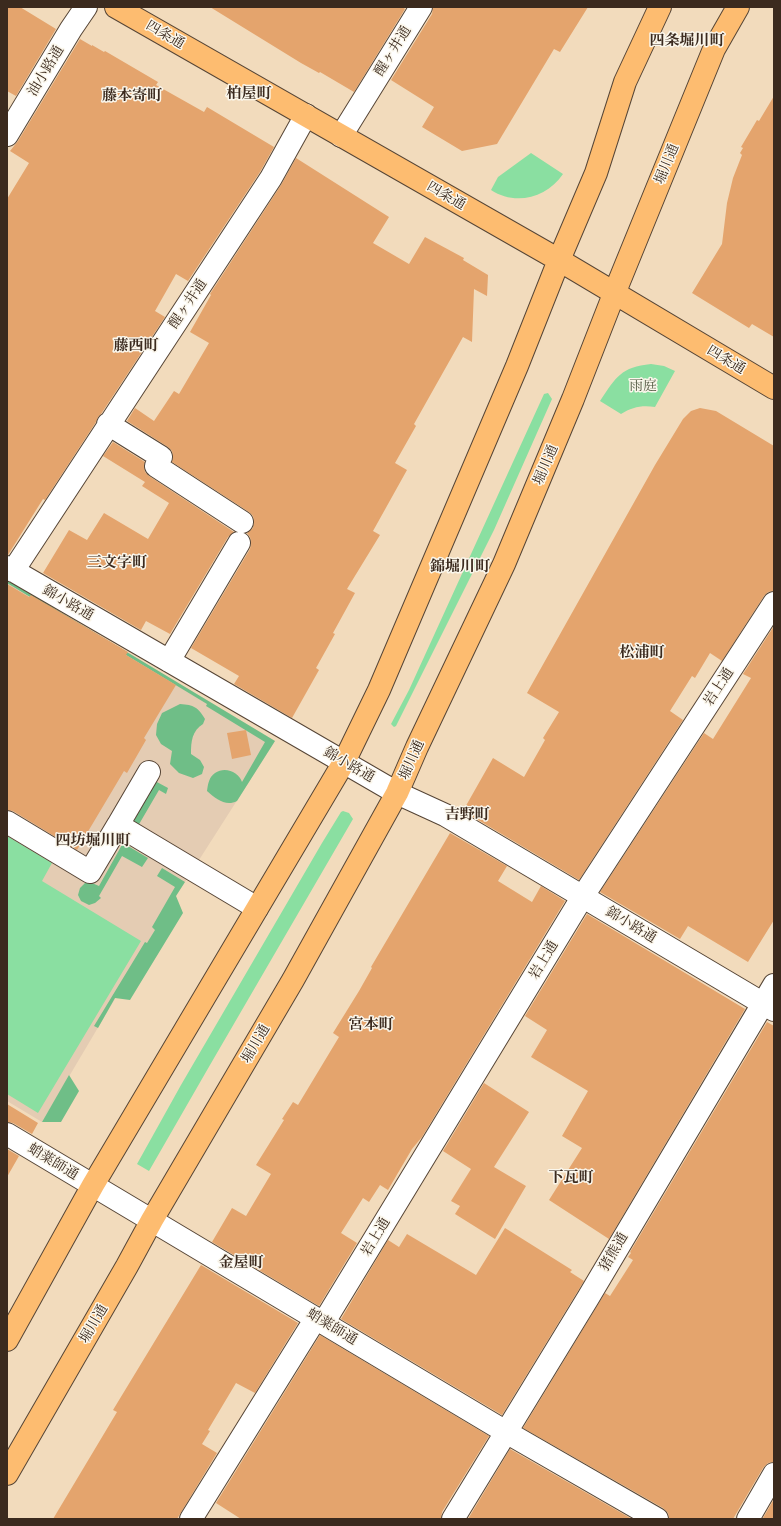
<!DOCTYPE html>
<meta charset="utf-8">
<style>
body{margin:0}
#map{position:relative;width:781px;height:1526px;overflow:hidden;background:#f2dbbc;font-family:"EB Garamond",serif}
canvas{display:block}
.frame{position:absolute;inset:0;border:8px solid #3b2a1e;pointer-events:none}
</style>
<div id="map">
<canvas width="781" height="1526"></canvas>
<div class="frame"></div>
</div>
<script>
const c = document.querySelector('canvas').getContext('2d');
c.lineJoin = 'round';
function paint(path, color) {
  c.fillStyle = color;
  c.fill(path, 'evenodd');
}
function stroke(path, color, width, dash) {
  c.strokeStyle = color;
  c.lineWidth = width;
  c.lineCap = dash ? 'butt' : 'round';
  c.setLineDash(dash || []);
  c.stroke(path);
}
function label(font, color, halo, rows, align = 'center') {
  c.font = font + ' "EB Garamond","Noto Serif JP",serif';
  c.lineWidth = 3;
  c.setLineDash([]);
  c.textBaseline = 'middle';
  c.strokeStyle = halo;
  c.fillStyle = color;
  for (const [text, x, y, turn = 0] of rows) {
    c.save();
    c.translate(x, y);
    c.rotate((+turn || 0) * Math.PI / 180);
    c.textAlign = isNaN(turn) ? turn : align;
    if (halo) c.strokeText(text, 0, 0);
    c.fillText(text, 0, 0);
    c.restore();
  }
}
paint(new Path2D(`
 M 7,580 L 275,741 L 176,896 L 42,1122 L 7,1101 Z`), '#e4ccb3');
paint(new Path2D(`
 M 531,153 L 563,174 C 547,198 515,206 491,190 L 498,177 Z
 M 651,364 L 664,366 L 675,371 L 655,407 C 642,405 632,407 621,414 L 600,401 C 616,377 621,367 651,364 Z
 M 548,393 L 552,399 L 494,530 L 396,726 L 394,727 L 391,724 L 409,690 L 544,394 Z
 M 343,811 L 349,813 L 353,819 L 210,1065 L 149,1171 L 137,1164 L 181,1085 L 322,843 L 341,812 Z
 M 7,836 L 52,863 L 42,881 L 141,941 L 38,1113 L 7,1094 Z`), '#8adfa1');
paint(new Path2D(`
 M 7,580 L 275,741 L 237,801 C 226,807 216,799 207,791 C 208,784 209,777 215,773 C 225,766 239,772 242,782 L 265,742 L 206,706 L 207,704 L 7,583 Z
 M 180,704 C 194,705 198,707 205,719 L 203,724 C 192,731 191,741 191,754 L 200,760 L 204,767 L 202,774 L 193,778 L 179,773 L 170,764 L 172,751 L 161,744 L 156,735 L 157,724 L 162,713 Z
 M 155,781 L 168,788 L 166,794 L 159,790 L 138,826 L 130,826 Z
 M 123,843 L 148,858 L 142,867 L 122,856 L 99,896 L 101,898 L 95,903 L 89,905 L 81,901 L 78,895 L 80,888 L 85,883 L 92,883 L 99,886 Z
 M 162,868 L 185,882 L 176,896 L 183,913 L 130,1000 L 115,998 L 98,1028 L 94,1026 L 145,942 L 147,943 L 155,930 L 152,927 L 175,887 L 157,876 Z
 M 69,1075 L 79,1091 L 61,1122 L 42,1122 Z`), '#6fbe87');
paint(new Path2D(`
 M 7,7 L 20,7 L 56,29 L 16,96 L 7,91 Z
 M 210,7 L 403,7 L 405,9 L 354,92 L 320,72 L 319,73 L 301,63 Z
 M 433,7 L 588,7 L 560,52 L 554,49 L 497,144 L 462,151 L 422,127 L 434,107 L 391,80 L 432,14 Z
 M 80,39 L 92,46 L 92,45 L 104,52 L 105,51 L 158,82 L 156,85 L 204,112 L 207,107 L 274,147 L 260,172 L 188,281 L 176,274 L 155,311 L 165,317 L 101,414 L 98,417 L 96,422 L 45,500 L 43,499 L 8,555 L 7,555 L 7,199 L 29,163 L 10,151 L 18,141 Z
 M 774,96 L 774,337 L 752,324 L 749,328 L 692,293 L 722,244 L 727,203 L 733,178 L 742,155 L 740,153 L 743,148 L 741,147 L 757,120 L 759,121 Z
 M 296,158 L 389,217 L 373,243 L 409,264 L 425,237 L 464,258 L 463,260 L 488,275 L 487,296 L 474,289 L 472,342 L 463,337 L 414,424 L 416,426 L 395,463 L 407,470 L 373,531 L 380,535 L 347,589 L 355,593 L 333,633 L 335,634 L 316,668 L 319,670 L 292,718 L 234,684 L 239,676 L 191,648 L 250,549 L 251,543 L 250,537 L 247,533 L 253,528 L 254,522 L 253,516 L 249,512 L 172,462 L 173,457 L 172,451 L 168,447 L 127,421 L 135,408 L 154,421 L 174,391 L 179,394 L 209,343 L 190,332 L 211,295 L 210,294 L 281,185 Z
 M 700,408 L 716,411 L 774,446 L 774,591 L 768,592 L 764,596 L 722,661 L 710,653 L 695,678 L 692,676 L 670,711 L 683,720 L 579,880 L 463,811 L 493,758 L 524,777 L 545,740 L 543,738 L 559,712 L 527,693 L 655,465 L 683,419 L 691,411 Z
 M 113,442 L 145,462 L 144,466 L 145,472 L 149,476 L 234,532 L 228,537 L 170,634 L 146,621 L 141,630 L 43,573 L 69,530 L 87,540 L 104,513 L 148,539 L 169,503 L 142,486 L 145,482 L 103,456 Z
 M 7,584 L 29,597 L 31,595 L 128,652 L 126,655 L 176,685 L 144,738 L 146,740 L 127,773 L 124,771 L 77,850 L 13,811 L 7,810 Z
 M 774,626 L 774,920 L 748,962 L 688,926 L 680,939 L 600,892 L 704,733 L 713,739 L 751,678 L 743,674 Z
 M 246,730 L 251,755 L 232,759 L 227,733 Z
 M 450,833 L 507,866 L 498,881 L 532,902 L 541,886 L 565,901 L 422,1137 L 412,1149 L 388,1190 L 380,1185 L 369,1202 L 363,1198 L 341,1233 L 357,1243 L 319,1306 L 212,1242 L 232,1208 L 246,1216 L 271,1174 L 256,1165 L 284,1120 L 282,1119 L 293,1102 L 298,1105 L 339,1037 L 333,1033 L 359,991 L 372,968 L 371,967 Z
 M 587,914 L 745,1009 L 609,1239 L 549,1200 L 582,1148 L 562,1136 L 588,1091 L 531,1057 L 547,1030 L 525,1016 Z
 M 767,1022 L 774,1026 L 774,1462 L 768,1463 L 763,1468 L 733,1519 L 669,1519 L 668,1513 L 663,1508 L 523,1428 L 605,1293 L 610,1296 L 633,1260 L 628,1257 L 631,1253 L 630,1252 Z
 M 484,1083 L 529,1112 L 494,1167 L 526,1186 L 495,1239 L 455,1214 L 460,1206 L 451,1201 L 471,1169 L 443,1151 Z
 M 7,1104 L 38,1123 L 32,1134 L 13,1123 L 7,1122 Z
 M 7,1149 L 19,1156 L 7,1177 Z
 M 505,1228 L 572,1270 L 570,1272 L 584,1281 L 502,1415 L 341,1319 L 388,1240 L 399,1247 L 407,1234 L 476,1275 Z
 M 201,1265 L 298,1323 L 255,1393 L 236,1383 L 208,1430 L 210,1431 L 202,1444 L 217,1453 L 177,1519 L 53,1519 L 117,1412 L 113,1410 Z
 M 320,1335 L 489,1436 L 442,1512 L 441,1519 L 241,1519 L 216,1503 Z
 M 510,1449 L 632,1519 L 468,1519 Z
 M 774,1499 L 774,1519 L 766,1519 L 763,1518 Z`), '#e4a46d');
const minor = new Path2D(`
 M 7,135 L 71,29 L 86,7
 M 341,136 L 421,7
 M 108,424 L 161,457 L 156,466 L 242,522
 M 7,567 L 397,793 L 445,815 L 774,1010
 M 13,571 L 271,178 L 306,115
 M 169,661 L 239,543
 M 149,772 L 118,825 L 257,908
 M 7,822 L 90,872 L 118,825
 M 7,1134 L 506,1432 L 657,1519
 M 324,1322 L 583,896 L 774,603
 M 191,1519 L 316,1318
 M 453,1519 L 588,1298 L 774,985
 M 748,1519 L 774,1474`);
const major = new Path2D(`
 M 116,7 L 559,260 L 774,388
 M 7,1340 L 93,1185 L 344,762 L 379,690 L 517,366 L 559,260 L 596,173 L 625,82 L 660,7
 M 7,1474 L 127,1266 L 152,1220 L 293,980 L 397,793 L 417,747 L 504,564 L 573,399 L 614,294 L 714,49 L 738,7`);
stroke(minor, '#564536', 24);
stroke(major, '#564536', 24);
stroke(minor, '#fff', 22);
stroke(major, '#fdbc70', 22);
label('14px', '#3b2a1e', '#fbf7ec', [
 ["四条通",165,35,30],
 ["醒ヶ井通",393,51,-58],
 ["油小路通",46,71,-59],
 ["堀川通",667,164,-68],
 ["四条通",446,196,30],
 ["醒ヶ井通",188,304,-56],
 ["四条通",726,360,31],
 ["堀川通",546,465,-67],
 ["錦小路通",68,603,30],
 ["岩上通",719,687,-57],
 ["堀川通",412,760,-66],
 ["錦小路通",349,765,30],
 ["錦小路通",631,925,31],
 ["岩上通",544,960,-59],
 ["堀川通",256,1044,-60],
 ["蛸薬師通",53,1162,31],
 ["岩上通",376,1237,-59],
 ["猪熊通",614,1252,-60],
 ["堀川通",94,1324,-60],
 ["蛸薬師通",332,1327,31]
]);
label('14px', '#4f573f', '#fbf7ec', [
 ["雨庭",643,386]
]);
label('bold 15px', '#3b2a1e', '#fbf7ec', [
 ["四条堀川町",687,41],
 ["柏屋町",249,94],
 ["藤本寄町",132,96],
 ["藤西町",136,346],
 ["三文字町",117,563],
 ["錦堀川町",460,567],
 ["松浦町",642,653],
 ["吉野町",467,815],
 ["四坊堀川町",93,841],
 ["宮本町",371,1025],
 ["下瓦町",571,1178],
 ["金屋町",241,1263]
]);
</script>
